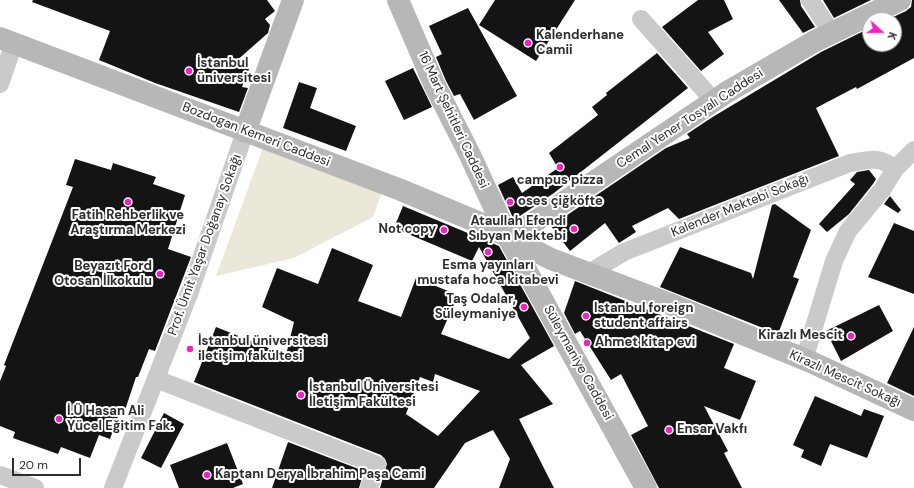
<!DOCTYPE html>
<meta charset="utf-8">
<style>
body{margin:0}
#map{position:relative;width:914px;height:488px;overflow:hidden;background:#fff;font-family:"DM Sans",sans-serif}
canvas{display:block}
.north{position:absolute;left:862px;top:12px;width:40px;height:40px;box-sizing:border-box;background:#fff;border:1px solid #ababab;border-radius:50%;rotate:111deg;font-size:11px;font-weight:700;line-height:16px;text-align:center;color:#2d2d2d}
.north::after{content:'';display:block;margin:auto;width:14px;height:18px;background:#f51fc4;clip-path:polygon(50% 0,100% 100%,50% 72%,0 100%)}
.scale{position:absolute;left:12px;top:458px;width:69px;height:18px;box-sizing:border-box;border:2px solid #2d2d2d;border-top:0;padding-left:5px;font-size:12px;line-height:14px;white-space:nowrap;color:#2d2d2d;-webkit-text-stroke:3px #fff;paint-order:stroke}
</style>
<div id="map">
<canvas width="914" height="488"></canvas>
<div class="north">K</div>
<div class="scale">20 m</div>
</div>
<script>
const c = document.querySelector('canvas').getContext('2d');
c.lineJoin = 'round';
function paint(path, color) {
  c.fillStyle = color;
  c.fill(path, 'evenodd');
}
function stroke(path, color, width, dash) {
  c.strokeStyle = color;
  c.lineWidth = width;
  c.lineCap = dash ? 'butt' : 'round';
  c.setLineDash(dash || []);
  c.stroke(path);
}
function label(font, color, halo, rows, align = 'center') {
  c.font = font + ' "DM Sans",sans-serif';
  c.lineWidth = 4;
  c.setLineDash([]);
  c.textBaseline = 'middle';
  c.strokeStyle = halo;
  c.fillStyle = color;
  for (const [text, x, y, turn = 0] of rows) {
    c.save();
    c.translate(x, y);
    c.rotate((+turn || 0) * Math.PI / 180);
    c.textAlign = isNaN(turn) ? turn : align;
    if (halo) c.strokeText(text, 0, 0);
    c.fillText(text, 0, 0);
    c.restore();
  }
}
paint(new Path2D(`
 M 264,145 L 383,189 L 373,217 L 294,258 L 216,276 Z`), '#ece8d9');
paint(new Path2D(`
 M 33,0 L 267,0 L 275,11 L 265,19 L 270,25 L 268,33 L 234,63 L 249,69 L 242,87 L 248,88 L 239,112 L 155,83 L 99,60 L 110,31 L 32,2 Z
 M 495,0 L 575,0 L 536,61 L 479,25 Z
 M 698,0 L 724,0 L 733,19 L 708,32 L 724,54 L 701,71 L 662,27 Z
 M 779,0 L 800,0 L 801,6 L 815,27 L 803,33 Z
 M 823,0 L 871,0 L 834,18 Z
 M 912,0 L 914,0 L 914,58 L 857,89 L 856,87 L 816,108 L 839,156 L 679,219 L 668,208 L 632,226 L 636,232 L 619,243 L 605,223 L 570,251 L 551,226 L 666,148 L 690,138 L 687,134 L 711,118 L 821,52 L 870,28 L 870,44 L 894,44 L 894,20 L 887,20 L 906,11 L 911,7 Z
 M 468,8 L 517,96 L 474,120 L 460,94 L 454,96 L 446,81 L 436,57 L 442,54 L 429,26 Z
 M 657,53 L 688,88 L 554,193 L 514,220 L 498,185 L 513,177 L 522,193 L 558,168 L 549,153 L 598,115 L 592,107 L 607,95 L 606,93 Z
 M 413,68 L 432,107 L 404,120 L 385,81 Z
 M 299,82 L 317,88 L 310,108 L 356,126 L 346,151 L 283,128 Z
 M 75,159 L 111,170 L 113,163 L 156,177 L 153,184 L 185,195 L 168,249 L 191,257 L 155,351 L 149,349 L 138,377 L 136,377 L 125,410 L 121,408 L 110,439 L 99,435 L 90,458 L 61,447 L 58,454 L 13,438 L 15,432 L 0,426 L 0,381 L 6,366 L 4,365 L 73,187 L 66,185 Z
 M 869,170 L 876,179 L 873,184 L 849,214 L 827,232 L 819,224 L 855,184 L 850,180 L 857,172 Z
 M 890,196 L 901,210 L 898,213 L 884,204 Z
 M 775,204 L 811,230 L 793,277 L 799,279 L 778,334 L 660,287 L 680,247 L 751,273 L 753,279 L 772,205 Z
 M 403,206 L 499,246 L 554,346 L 521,365 L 553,404 L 519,419 L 554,488 L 499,488 L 510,459 L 493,430 L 465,443 L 434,488 L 380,488 L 387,464 L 385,459 L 381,455 L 194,382 L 216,327 L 286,355 L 294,322 L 262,307 L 277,268 L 318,284 L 332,248 L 373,265 L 358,301 L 401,317 L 416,278 L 458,295 L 441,334 L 509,359 L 530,338 L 479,247 L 472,261 L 394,228 ZM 435,374 L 480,391 L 438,436 L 406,414 L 420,377 L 433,382 Z
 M 894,223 L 914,231 L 914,294 L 868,277 Z
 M 575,281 L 734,344 L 724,368 L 756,381 L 740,420 L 704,406 L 728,451 L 724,453 L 742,488 L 659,488 L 631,435 L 648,426 L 621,374 L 611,380 L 580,331 L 575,334 L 564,313 Z
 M 879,305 L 893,331 L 841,361 L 826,331 Z
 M 914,327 L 914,396 L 887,383 Z
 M 815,396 L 861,416 L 864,409 L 884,416 L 867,458 L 830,444 L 821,466 L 801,457 L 804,450 L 793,445 Z
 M 164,413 L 184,424 L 161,468 L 141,458 Z
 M 288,442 L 364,471 L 359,488 L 272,488 Z
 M 227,443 L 243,484 L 233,488 L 179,488 L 170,465 Z`), '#141414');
stroke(new Path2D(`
 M 810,0 L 832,33
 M 641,19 L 714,101
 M 0,84 L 14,43
 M 589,273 L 624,252 L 850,163 C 869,160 879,155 895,169
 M 804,360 L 834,261 L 848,231 L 882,190 L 895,169 L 914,150
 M 156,379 L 377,465 L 369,488
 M 0,475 L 35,488
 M 113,488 L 189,294 L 245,132`), '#cacaca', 18);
stroke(new Path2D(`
 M 398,0 L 435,86 L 469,153 L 509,239 L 646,488
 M 0,38 L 401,190 L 487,226 L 551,259 L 670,304 L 811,362 L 914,410
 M 245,132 L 293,0
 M 509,239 L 727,92 L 815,41 L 900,0`), '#b7b7b7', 22);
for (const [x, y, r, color] of [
 [528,43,4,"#f51fc4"],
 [189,71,4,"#f51fc4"],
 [560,167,4,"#f51fc4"],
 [128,202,4,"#f51fc4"],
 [510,202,4,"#f51fc4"],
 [574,229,4,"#f51fc4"],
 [444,230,4,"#f51fc4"],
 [488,252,4,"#f51fc4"],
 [160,274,4,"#f51fc4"],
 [524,307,4,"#f51fc4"],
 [586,316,4,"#f51fc4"],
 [851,336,4,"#f51fc4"],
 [587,343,4,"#f51fc4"],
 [190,349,4,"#f51fc4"],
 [301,395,4,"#f51fc4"],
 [59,419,4,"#f51fc4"],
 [669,430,4,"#f51fc4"],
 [207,475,4,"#f51fc4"]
]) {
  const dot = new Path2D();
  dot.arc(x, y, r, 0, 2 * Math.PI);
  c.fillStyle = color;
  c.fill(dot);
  stroke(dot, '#fff', 1.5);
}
label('bold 13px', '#2d2d2d', '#fff', [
 ["Kalenderhane",536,36],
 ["Camii",536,51],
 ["İstanbul",197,64],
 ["üniversitesi",197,79],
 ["campus pizza",560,181,"center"],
 ["oses çiğköfte",518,202],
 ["Fatih Rehberlik ve",128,216,"center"],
 ["Araştırma Merkezi",128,231,"center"],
 ["Ataullah Efendi",566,222,"right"],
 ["Sıbyan Mektebi",566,237,"right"],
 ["Not copy",436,230,"right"],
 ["Esma yayınları",488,266,"center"],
 ["mustafa hoca kitabevi",488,281,"center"],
 ["Beyazıt Ford",152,267,"right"],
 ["Otosan İlkokulu",152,282,"right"],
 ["Taş Odalar,",516,300,"right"],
 ["Süleymaniye",516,315,"right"],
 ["Istanbul foreign",594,309],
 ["student affairs",594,324],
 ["Kirazlı Mescit",843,336,"right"],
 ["İstanbul üniversitesi",198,342],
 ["iletişim fakültesi",198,357],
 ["Ahmet kitap evi",595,343],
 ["İstanbul Üniversitesi",309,388],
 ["İletişim Fakültesi",309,403],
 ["İ.Ü Hasan Ali",67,412],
 ["Yücel Eğitim Fak.",67,427],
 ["Ensar Vakfı",677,430],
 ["Kaptanı Derya İbrahim Paşa Cami",215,475]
], 'left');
label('13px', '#2d2d2d', '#fff', [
 ["Cemal Yener Tosyalı Caddesi",690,119,-33],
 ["16 Mart Şehitleri Caddesi",453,120,65],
 ["Bozdogan Kemeri Caddesi",256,135,21],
 ["Kalender Mektebi Sokağı",740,206,-22],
 ["Prof. Ümit Yaşar Doğanay Sokağı",205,245,-70],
 ["Süleymaniye Caddesi",578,363,61],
 ["Kirazlı Mescit Sokağı",845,379,24]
]);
</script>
